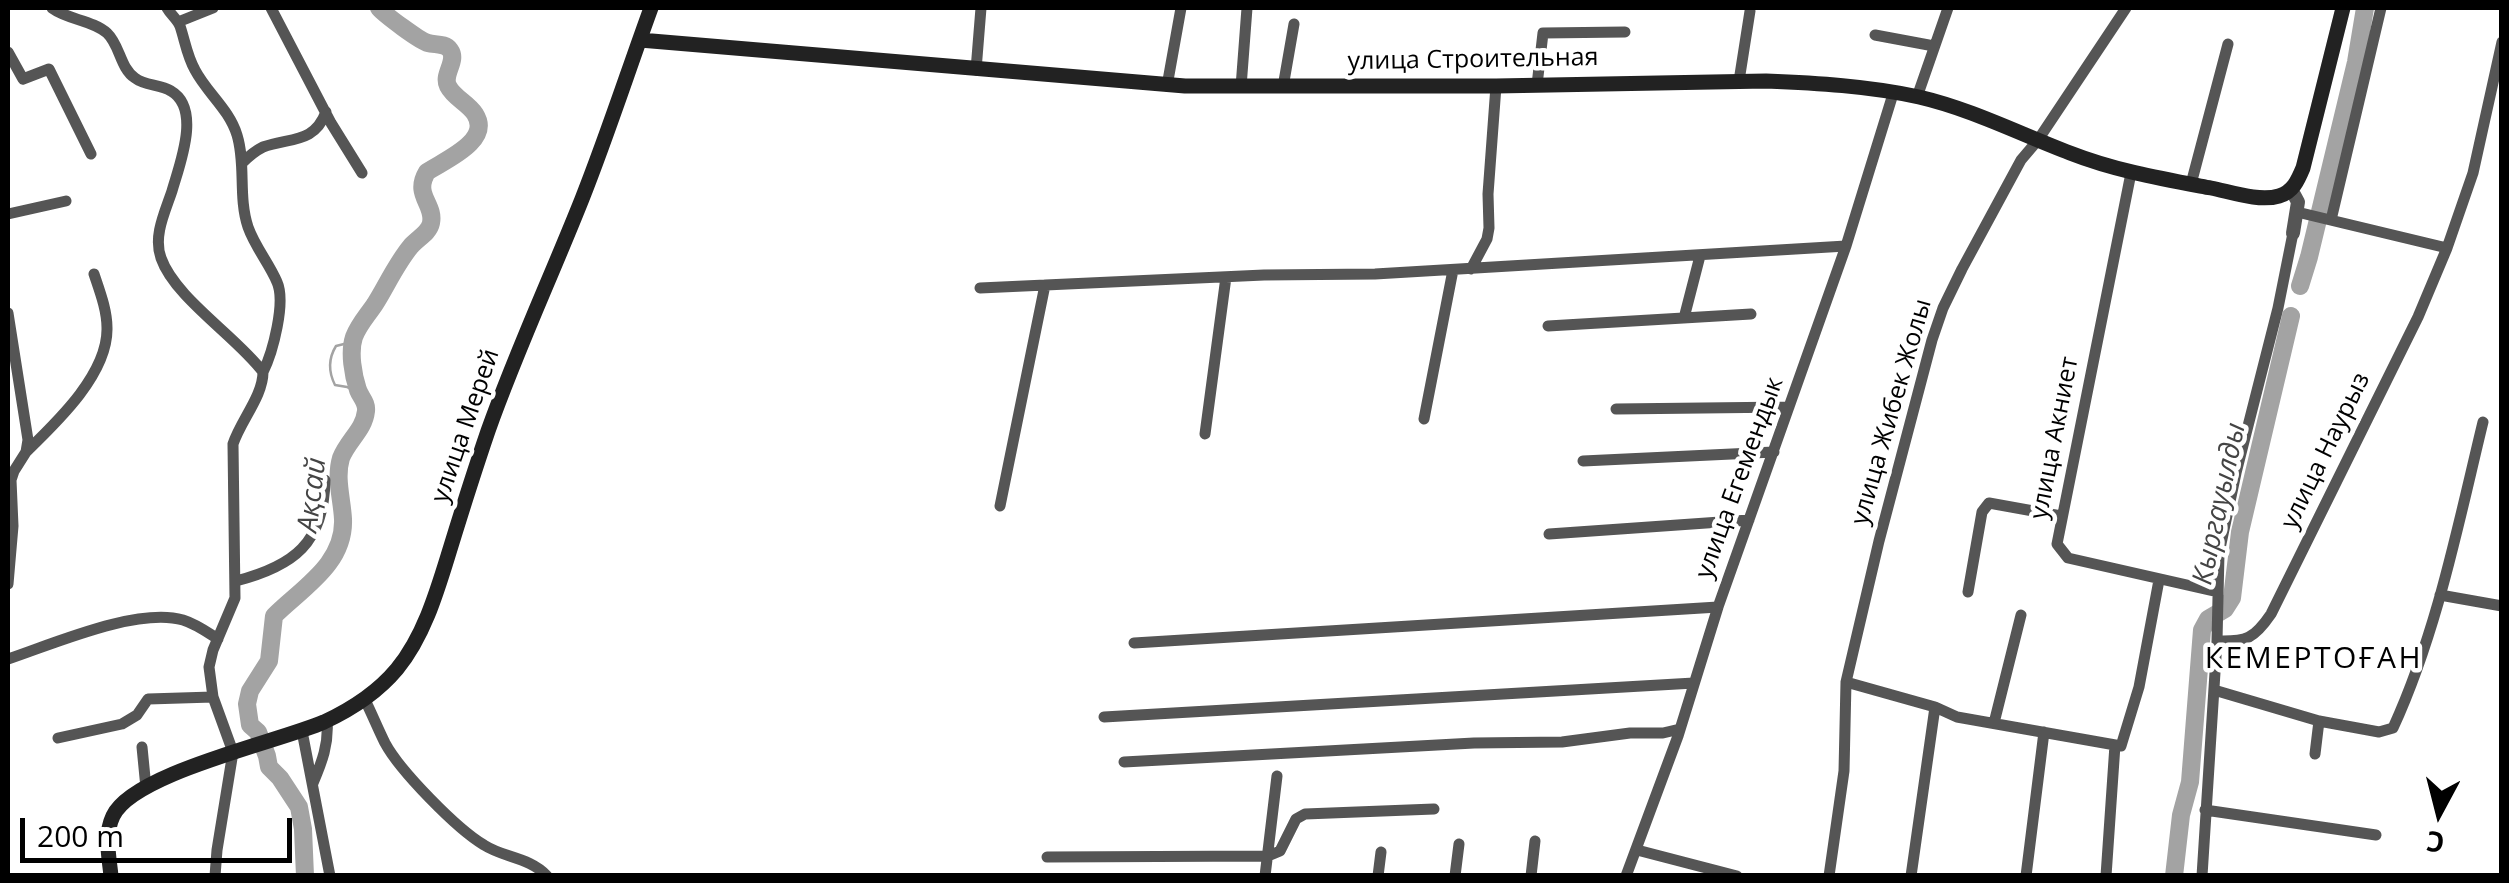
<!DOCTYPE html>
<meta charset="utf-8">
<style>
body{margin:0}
#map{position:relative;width:2509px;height:883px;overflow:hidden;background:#fff;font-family:"Open Sans",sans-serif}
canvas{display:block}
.frame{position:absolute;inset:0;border:10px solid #000;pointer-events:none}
.north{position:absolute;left:2389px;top:763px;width:100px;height:100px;-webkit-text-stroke:8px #fff;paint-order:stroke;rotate:187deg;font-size:28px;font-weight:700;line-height:40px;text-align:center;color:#000}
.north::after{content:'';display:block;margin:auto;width:35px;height:45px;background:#000;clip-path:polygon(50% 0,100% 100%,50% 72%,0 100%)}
.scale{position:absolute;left:20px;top:818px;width:272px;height:45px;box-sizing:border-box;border:5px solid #000;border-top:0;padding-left:12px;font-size:30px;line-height:35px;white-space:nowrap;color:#000;-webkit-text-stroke:8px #fff;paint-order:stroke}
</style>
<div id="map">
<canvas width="2509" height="883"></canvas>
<div class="frame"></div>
<div class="north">С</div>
<div class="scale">200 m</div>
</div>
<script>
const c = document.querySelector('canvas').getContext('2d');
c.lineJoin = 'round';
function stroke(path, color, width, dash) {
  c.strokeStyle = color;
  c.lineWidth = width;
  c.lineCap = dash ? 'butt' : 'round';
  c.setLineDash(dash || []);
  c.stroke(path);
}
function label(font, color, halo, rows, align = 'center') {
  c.font = font + ' "Open Sans",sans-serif';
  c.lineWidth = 9;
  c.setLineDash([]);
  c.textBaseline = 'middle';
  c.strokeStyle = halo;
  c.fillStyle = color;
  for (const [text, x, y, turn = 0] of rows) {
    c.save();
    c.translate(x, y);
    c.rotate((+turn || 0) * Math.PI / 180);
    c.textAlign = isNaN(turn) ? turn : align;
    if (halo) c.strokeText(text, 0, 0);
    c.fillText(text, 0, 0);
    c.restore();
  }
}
stroke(new Path2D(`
 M 352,342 L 336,346 C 328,359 328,371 335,385 L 347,387 L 359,394`), '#a3a3a3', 2.5);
stroke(new Path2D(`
 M 2300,286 L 2309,257 L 2356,62 L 2365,8
 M 305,876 L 303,829 L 299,807 L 280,778 L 269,767 L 267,756 L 258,732 L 250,725 L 247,704 L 250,691 L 269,661 L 274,616 C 302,588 345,564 343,519 C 342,499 335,478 341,458 C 348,440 364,430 366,411 C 367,402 361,398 358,390 C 353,375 349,352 354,337 C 359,324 367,316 375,304 C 387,285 396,264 411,246 C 418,238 429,233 431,223 C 435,204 413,195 427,172 C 445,160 492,141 475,114 C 468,103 454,98 448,86 C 442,74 458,61 450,50 C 445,43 435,45 428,43 C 420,41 385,15 379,8
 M 2174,876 L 2181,815 L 2190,782 L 2202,630 L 2208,619 L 2225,609 L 2232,598 L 2240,532 L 2291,316`), '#a3a3a3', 18);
stroke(new Path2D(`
 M 52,8 C 68,20 93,20 107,33 C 120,45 120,68 135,78 C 145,86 160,84 171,91 C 202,109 179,166 172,191 C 165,212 153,236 161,258 C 175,298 237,337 263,372 C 263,396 241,420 233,444 L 235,598 L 213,650 L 209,667 L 213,697 L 233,752 L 217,850 L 215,876
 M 167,8 C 171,15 177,19 180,26 C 185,41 187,56 195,70 C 207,93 229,109 237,135 C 246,164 238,197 248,227 C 255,247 269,263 277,282 C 286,302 273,352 263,372
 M 271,8 L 331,123 L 362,173
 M 178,22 L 213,8
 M 1875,35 L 1934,46
 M 8,52 L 23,79 L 49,69 L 91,154
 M 976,70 L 981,8
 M 1739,81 L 1750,11
 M 1537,85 L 1543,33 L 1625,32
 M 1167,86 L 1181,8
 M 1241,87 L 1247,8
 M 1283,87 L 1294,24
 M 1917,97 L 1948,8
 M 242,163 C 248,157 255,151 263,147 C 290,137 314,144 326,112
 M 2131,173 L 2057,544 L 2068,558 L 2218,592
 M 2191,184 L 2228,44
 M 2297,212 L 2447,248
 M 8,214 L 66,201
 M 2331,220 L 2381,8
 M 1471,269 L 1487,239 L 1489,228 L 1488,194 L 1496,86
 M 980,288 L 1264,275 L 1375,274 L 1846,246
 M 8,313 L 28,440 L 26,452 L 14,471 L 11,480 L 13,526 L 8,584
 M 1684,318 L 1700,256
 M 1548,326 L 1751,314
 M 1616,409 L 1789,407
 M 1424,419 L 1453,270
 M 1205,434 L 1226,277
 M 26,452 C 57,422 108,374 107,328 C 107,310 100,292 94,274
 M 1583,461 L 1774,452
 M 1000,506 L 1045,285
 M 1549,534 L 1749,520
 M 236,581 C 294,566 324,543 325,480
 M 1968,592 L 1982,512 L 1989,503 L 2061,516
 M 2440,595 L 2502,606
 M 2217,641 C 2246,642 2254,639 2271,614 L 2418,317 L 2447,248 L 2473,173 L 2502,42
 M 1134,643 L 1718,607
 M 8,659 C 53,644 137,607 183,620 C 196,624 207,632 218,639
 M 1846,682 L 1935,707 L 1957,717 L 2121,746 L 2139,687 L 2159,580
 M 2214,690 L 2319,721 L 2379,732 L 2393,728 C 2437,632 2458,525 2483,422
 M 365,700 C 372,714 378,729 385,743 C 400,771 457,829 484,845 C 504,858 529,857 547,876
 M 1104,717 L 1694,683
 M 1994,723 L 2021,615
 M 302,731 L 330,876
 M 58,738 L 122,724 L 137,715 L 148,699 L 213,697
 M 142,747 L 146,788
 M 2315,754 L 2319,721
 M 1124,762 L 1474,743 L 1562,742 L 1630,733 L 1663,733 L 1680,729
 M 313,783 C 322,762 329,744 327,720
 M 2205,810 L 2376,835
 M 1637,850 L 1737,876
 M 1047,857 L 1268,856 L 1280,851 L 1296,819 L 1305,814 L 1434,809
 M 1265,876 L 1277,776
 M 1378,876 L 1381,852
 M 1455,876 L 1459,844
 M 1531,876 L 1535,841
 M 1626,876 L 1678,736 L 1718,607 L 1846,246 L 1893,94
 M 1829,876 L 1844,771 L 1846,682 L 1879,541 L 1932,340 L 1943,308 L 1962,269 L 2021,160 L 2038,140 L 2126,8
 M 1911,876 L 1935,707
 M 2026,876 L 2044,732
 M 2106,876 L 2115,745
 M 2202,876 L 2217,641 L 2219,553 L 2236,473 L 2278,308 L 2293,233`), '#555', 11);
stroke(new Path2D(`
 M 2291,189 L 2298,202 L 2293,233`), '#555', 14);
stroke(new Path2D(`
 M 640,40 L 1185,86 L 1496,86 L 1766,81 C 1816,83 1869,86 1919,97 C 1971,109 2020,134 2070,153 C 2116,171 2163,179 2211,188 C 2231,192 2259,202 2279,196 C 2293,192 2298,180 2303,168 L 2343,8
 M 111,876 C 109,856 104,835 113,816 C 133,773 278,742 324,722 C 352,709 377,693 397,669 C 425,635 438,588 451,546 C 463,507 475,469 488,431 C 516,352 551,277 582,199 C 607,136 628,71 651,8`), '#222', 15);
label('25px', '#000', '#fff', [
 ["улица Строительная",1473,60,-1],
 ["улица Жибек Жолы",1892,412,-74],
 ["улица Мерей",466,426,-71],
 ["улица Акниет",2055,438,-79],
 ["улица Наурыз",2326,451,-64],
 ["улица Егемендык",1740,478,-70]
]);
label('italic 28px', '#444', '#fff', [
 ["Ақсай",313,495,-83],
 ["Кыргауылды",2220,504,-78]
]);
c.letterSpacing = '2.5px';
label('30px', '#000', '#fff', [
 ["КЕМЕРТОҒАН",2314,659]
]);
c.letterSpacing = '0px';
</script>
